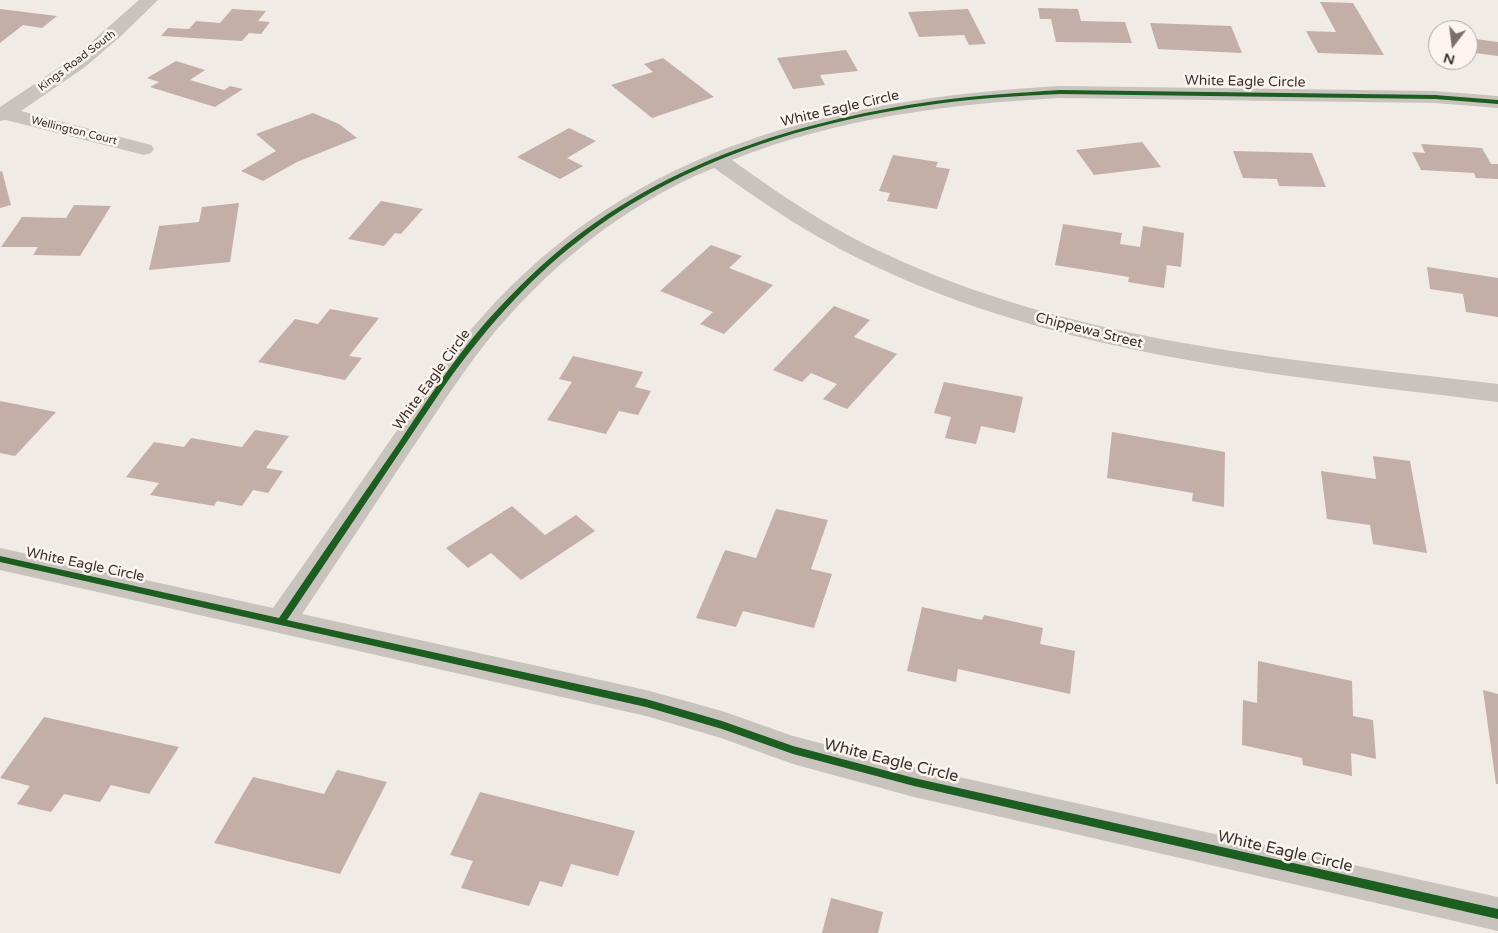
<!DOCTYPE html>
<style>
body{margin:0}
#map{position:relative;width:1498px;height:933px;overflow:hidden;background:#f0ebe5;font-family:"Varela Round",sans-serif}
canvas{display:block}
.north{position:absolute;left:1428px;top:20px;width:50px;height:50px;box-sizing:border-box;background:#fbf5ee;border:1px solid #aea6a0;border-radius:50%;rotate:195deg;font-size:14px;font-weight:700;line-height:20px;text-align:center;color:#3b302b}
.north::after{content:'';display:block;margin:auto;width:18px;height:22px;background:#7a716c;clip-path:polygon(50% 0,100% 100%,50% 72%,0 100%)}
</style>
<div id="map">
<canvas width="1498" height="933"></canvas>
<div class="north">N</div>
</div>
<script>
const ctx = document.querySelector('canvas').getContext('2d');
ctx.lineJoin = 'round';
function paint(path, color) { ctx.fillStyle = color; ctx.fill(path, 'evenodd'); }
function write(font, color, halo, rows, align = 'center') {
  ctx.font = font + ' "Varela Round",sans-serif'; ctx.lineWidth = 5; ctx.setLineDash([]); ctx.textBaseline = 'middle'; ctx.strokeStyle = halo; ctx.fillStyle = color; for (const [text, x, y, turn = 0] of rows) {
    ctx.save(); ctx.translate(x, y); ctx.rotate((+turn || 0) * Math.PI / 180); ctx.textAlign = isNaN(turn) ? turn : align; if (halo) ctx.strokeText(text, 0, 0); ctx.fillText(text, 0, 0); ctx.restore();
  }
}
paint(new Path2D(`
 M1320,2L1353,3L1384,55L1318,53L1306,31L1336,32Z
 M1038,8L1078,9L1081,21L1125,22L1132,43L1056,42L1051,19H1040Z
 M0,9L57,16L42,28L23,25L0,43Z
 M232,9L266,11L258,21L270,22L261,34L249,33L242,41L161,36L168,28L189,29L196,21L220,23Z
 M968,9L986,44L969,45L964,35L919,37L908,12Z
 M1150,23L1231,26L1242,53L1158,49Z
 M1468,38L1498,42V56L1468,52Z
 M846,50L858,71L820,75L825,85L793,89L777,58Z
 M663,58L714,97L652,118L611,85L653,72L644,64Z
 M176,61L205,70L190,80L224,90L230,86L243,89L215,107L150,87L159,82L147,78Z
 M313,113L339,124L357,138L297,162L263,181L241,171L276,151L256,134Z
 M569,128L596,141L567,158L583,166L560,179L517,157Z
 M1142,142L1161,167L1094,175L1076,150Z
 M1421,144L1482,148L1491,164H1498V179L1476,178L1474,173L1421,170L1412,152L1425,153Z
 M1233,151L1312,153L1326,187L1279,186L1277,179L1243,178Z
 M893,155L938,162L936,167L950,169L937,209L887,201L890,193L879,191Z
 M2,171L11,205L0,208V172Z
 M381,201L423,209L401,234L395,233L384,246L348,239Z
 M239,203L230,262L149,270L159,226L199,222L202,207Z
 M74,205L111,206L80,256L33,255L38,247H1L22,217L66,218Z
 M1063,224L1122,233L1120,244L1140,247L1143,226L1184,233L1181,267L1167,265L1164,288L1128,282L1129,277L1055,265Z
 M711,245L742,256L729,268L773,285L724,334L700,324L713,312L660,291Z
 M1427,267L1498,278V317L1466,312L1463,294L1430,289Z
 M834,306L870,320L854,337L897,354L847,409L823,399L837,384L811,373L802,382L773,370Z
 M330,309L379,318L349,356L362,358L345,380L258,362L295,319L318,324Z
 M573,356L643,372L635,387L651,391L638,415L619,411L606,434L547,420L572,382L559,379Z
 M944,382L1023,397L1015,433L981,426L976,444L945,438L951,417L934,413Z
 M0,401L56,412L15,456L0,453Z
 M255,430L289,436L266,468L283,471L268,493L253,490L242,506L217,501L214,506L150,495L159,483L126,477L154,442L184,447L191,438L242,447Z
 M1112,432L1225,452L1224,507L1192,501L1193,493L1107,478Z
 M1373,456L1410,461L1427,553L1373,544L1370,525L1327,519L1321,471L1376,479Z
 M512,506L545,535L576,515L595,531L521,580L491,553L468,568L446,548Z
 M776,509L828,520L811,569L832,574L814,628L743,611L736,627L696,618L725,550L756,558Z
 M922,607L982,620L984,615L1043,628L1040,644L1075,651L1070,694L958,669L956,682L907,671Z
 M1258,661L1352,681L1353,716L1373,720L1376,759L1351,753L1352,776L1303,765L1302,758L1242,745L1243,700L1257,703Z
 M1483,690L1498,694V784H1496Z
 M44,717L179,747L149,794L111,785L100,802L64,794L51,812L17,804L30,786L0,778Z
 M337,770L387,782L340,874L214,843L253,777L324,794Z
 M480,792L635,831L618,876L571,864L562,887L540,881L529,906L461,888L473,861L450,855Z
 M831,898L883,912L878,933H822Z`), '#c3afa7');
paint(new Path2D(`
 M139,0H158L121,36L85,67L21,111L151,145L154,149L151,153L144,155L6,120L0,121V107L72,59Z
 M1060,86L1435,91L1498,96V108L1435,103L1060,98C948,104 837,118 732,160C772,189 812,216 855,239C1055,342 1279,358 1498,384V402C1274,374 1044,356 840,249C796,226 755,197 714,168C624,204 545,269 485,344C457,380 433,418 407,456C372,509 337,562 302,614L646,690L722,711L793,736L914,767L1498,897V931L914,797L793,764L721,738L646,716L0,570V548L273,608C313,552 352,495 391,439C420,398 447,355 481,318C635,144 837,99 1060,86Z`), '#c9c3be');
paint(new Path2D(`
 M1060,90L1435,95L1498,100V104L1435,99L1060,94C1019,96 977,98 936,104C810,121 683,160 581,239C526,281 480,335 441,391L287,620L646,699L722,721L793,746L914,778L1498,909V919L914,786L793,754L722,729L646,707L0,562V556L279,618C318,560 358,502 398,444C426,402 453,360 486,322C514,291 544,261 577,236C681,157 808,119 935,101C976,95 1018,93 1060,90Z`), '#1b5e20');
write('11px', '#3b302b', '#fbf5ee', [
 ["Kings Road South",77,61,-37],
 ["Wellington Court",74,131,14]
]);
write('14px', '#3b302b', '#fbf5ee', [
 ["White Eagle Circle",1245,82,1],
 ["White Eagle Circle",840,109,-13],
 ["Chippewa Street",1089,331,14],
 ["White Eagle Circle",432,380,-54],
 ["White Eagle Circle",85,565,12]
]);
write('16px', '#3b302b', '#fbf5ee', [
 ["White Eagle Circle",891,761,14],
 ["White Eagle Circle",1285,852,13]
]);
</script>
